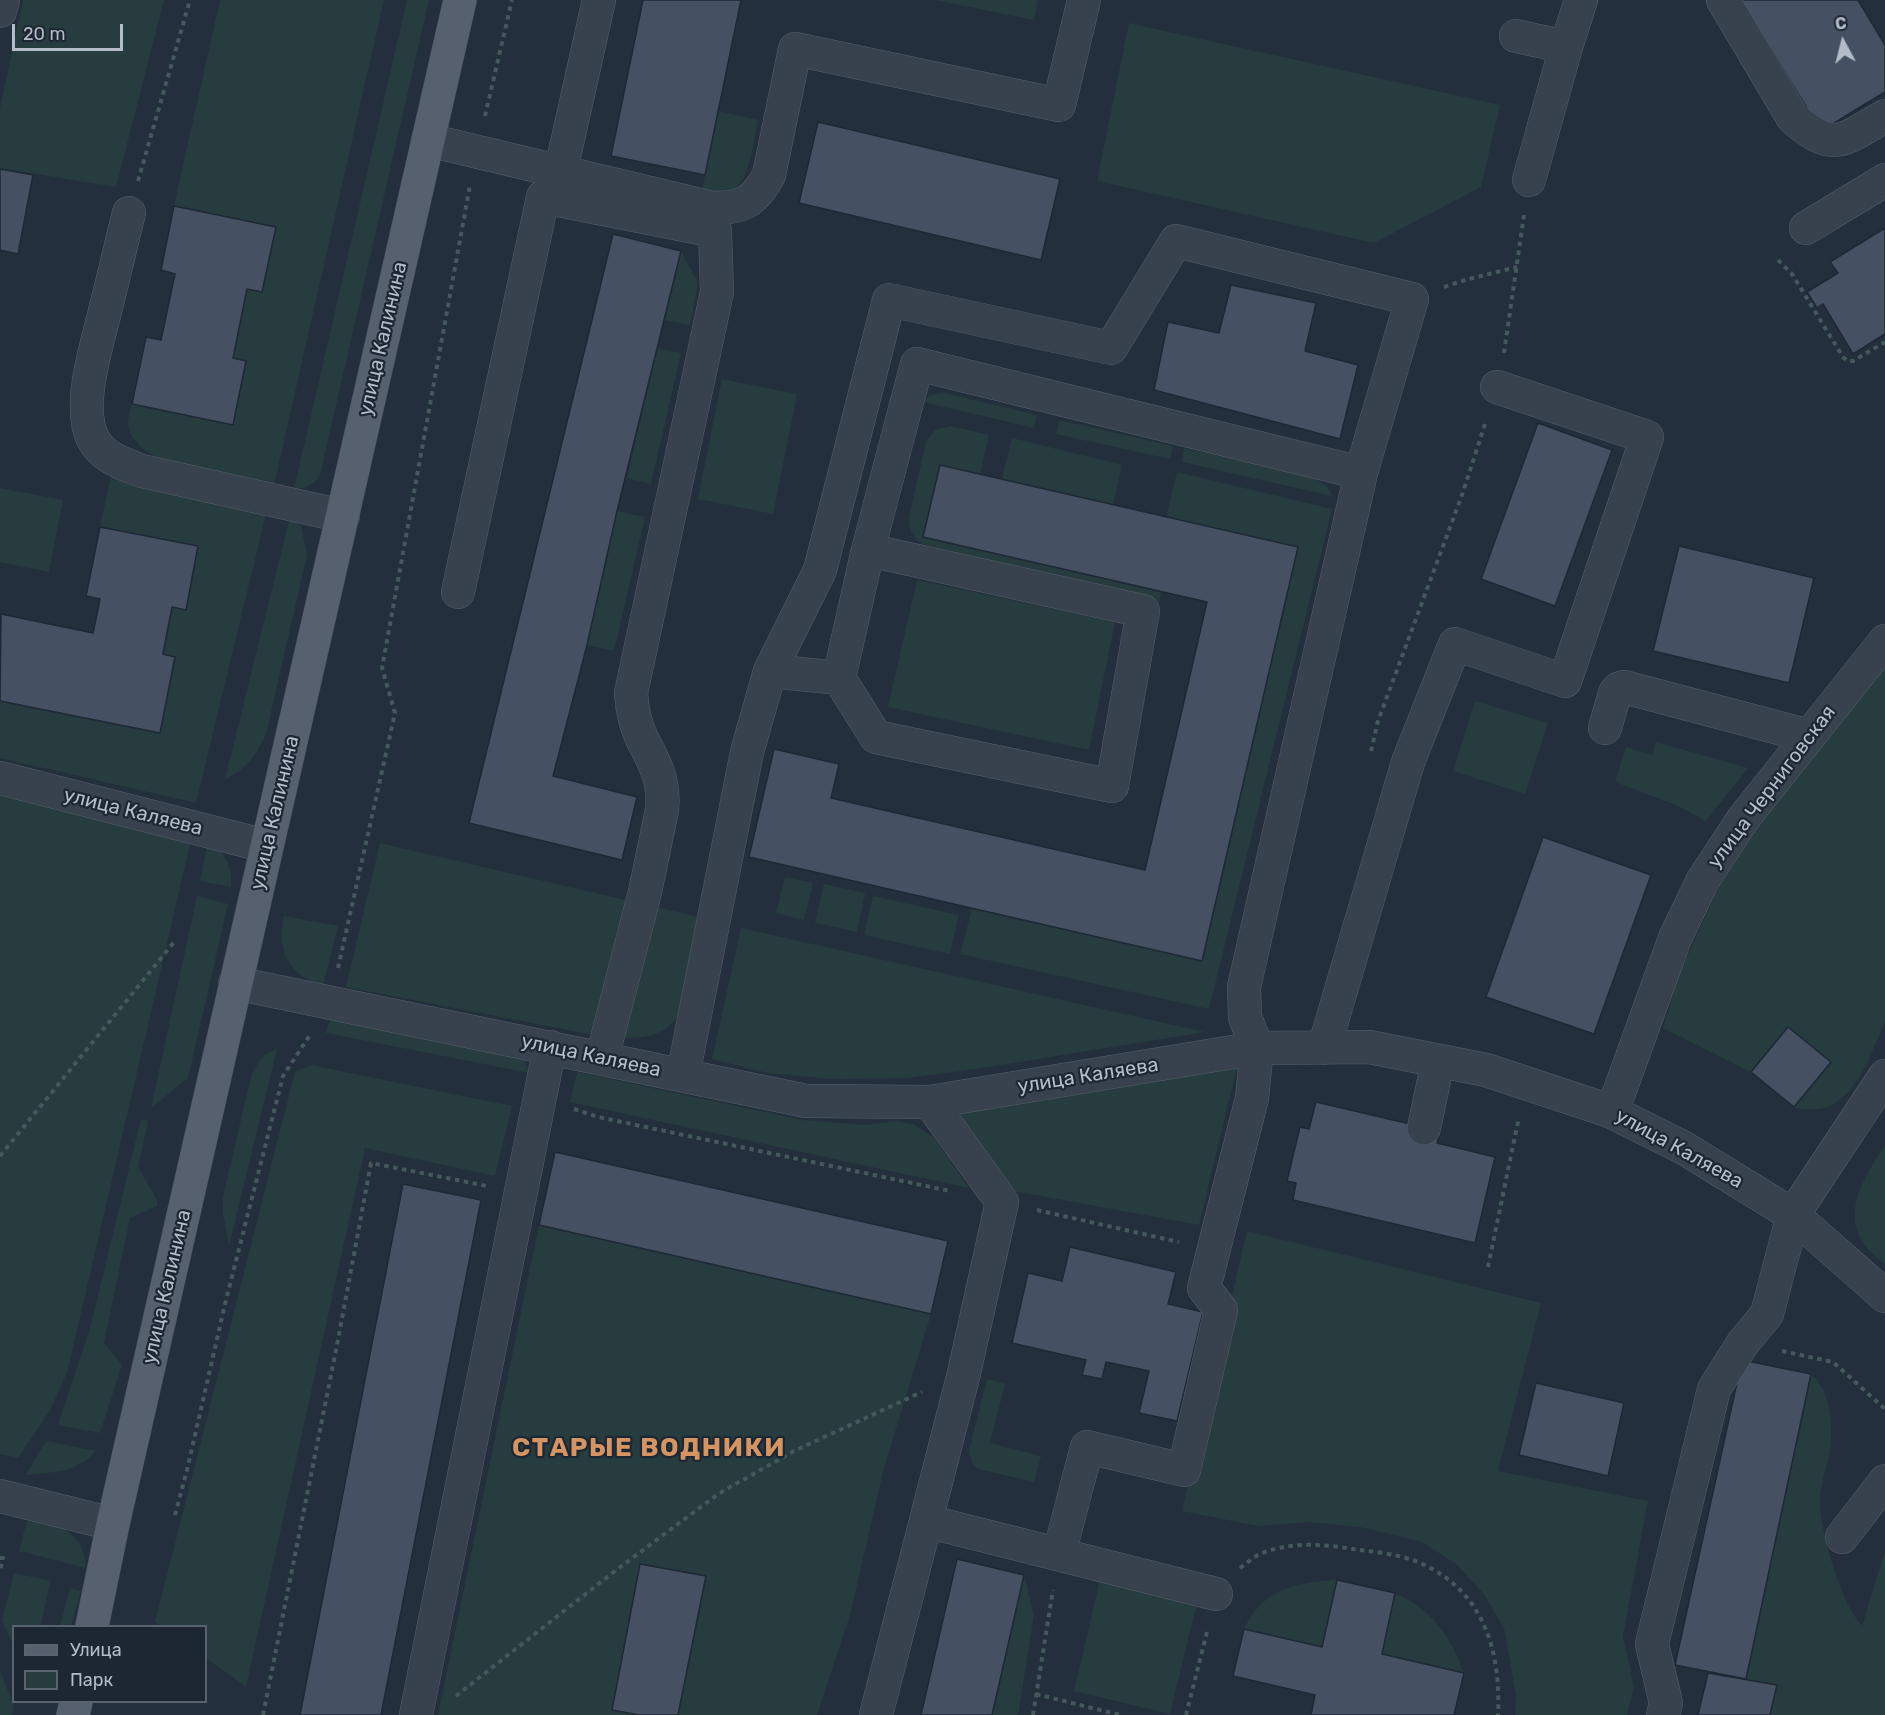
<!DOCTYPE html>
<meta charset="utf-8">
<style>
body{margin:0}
#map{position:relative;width:1885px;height:1715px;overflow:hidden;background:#242f3e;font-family:Rubik,sans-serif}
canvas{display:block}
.legend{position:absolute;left:12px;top:1625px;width:195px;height:78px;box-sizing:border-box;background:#1d2633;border:2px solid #59626f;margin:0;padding:8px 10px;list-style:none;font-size:18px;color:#b4bcc9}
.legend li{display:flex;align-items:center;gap:12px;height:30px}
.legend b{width:30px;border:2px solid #59626f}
.north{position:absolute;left:1813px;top:12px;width:60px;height:60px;-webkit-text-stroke:4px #1d2633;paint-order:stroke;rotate:353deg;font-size:16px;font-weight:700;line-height:24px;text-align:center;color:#b4bcc9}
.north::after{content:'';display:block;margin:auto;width:21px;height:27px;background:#b4bcc9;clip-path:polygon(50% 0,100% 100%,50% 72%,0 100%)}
.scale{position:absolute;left:12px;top:24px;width:111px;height:27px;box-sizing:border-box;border:3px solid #b4bcc9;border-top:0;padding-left:8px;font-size:18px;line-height:21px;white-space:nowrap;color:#b4bcc9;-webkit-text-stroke:4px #1d2633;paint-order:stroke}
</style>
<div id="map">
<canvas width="1885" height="1715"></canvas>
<ul class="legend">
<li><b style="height:8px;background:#56606e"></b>Улица</li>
<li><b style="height:16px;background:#263c3f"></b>Парк</li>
</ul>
<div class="north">С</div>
<div class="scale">20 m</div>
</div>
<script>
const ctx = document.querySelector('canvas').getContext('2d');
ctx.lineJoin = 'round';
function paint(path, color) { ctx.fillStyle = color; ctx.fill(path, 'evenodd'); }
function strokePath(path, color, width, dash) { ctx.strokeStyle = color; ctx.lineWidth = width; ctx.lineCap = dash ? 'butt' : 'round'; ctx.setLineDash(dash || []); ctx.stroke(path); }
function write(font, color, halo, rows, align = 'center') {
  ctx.font = font + ' Rubik,sans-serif'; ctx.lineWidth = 4.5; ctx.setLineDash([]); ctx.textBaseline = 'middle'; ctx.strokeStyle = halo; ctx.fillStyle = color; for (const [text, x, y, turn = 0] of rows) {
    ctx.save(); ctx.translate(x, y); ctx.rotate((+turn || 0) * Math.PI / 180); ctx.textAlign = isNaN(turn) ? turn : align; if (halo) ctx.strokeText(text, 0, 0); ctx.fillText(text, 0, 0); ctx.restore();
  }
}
paint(new Path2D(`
 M23,0H164L116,187L0,168V108Z
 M220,0H384L274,485L162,460C147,453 129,441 128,423C128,417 131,410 132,404L233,425L246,361L233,358L247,289L262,292L276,227L174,206Z
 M407,0H429L320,475C314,485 306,488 294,489Z
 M935,0H1038L1034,20Z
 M1129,23L1500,105L1481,187L1374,243L1097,181Z
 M718,111L758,120C754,139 750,183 731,191C722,195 711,191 702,190Z
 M681,251L698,283L690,325L664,320Z
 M657,348L681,353L651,484L627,478Z
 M722,379L797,394L773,514L698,499Z
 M944,393L1037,415L1034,428L923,402L930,395Z
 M1059,420L1173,446L1170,459L1056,434Z
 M951,426L989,435L980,475L939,466L923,537L1161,592L1159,603L923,544C912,537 909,529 909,517L926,442L935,430Z
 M1012,438L1122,465L1113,505L1002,479Z
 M1184,448L1311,477L1327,486L1332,496L1182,462Z
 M1177,472L1332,509L1209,1009L960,954L972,909L1202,961L1297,548L1166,517Z
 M111,476L267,510L196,803L0,758V701L160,732L175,658L163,654L172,607L186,609L198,547L100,527Z
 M0,488L63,500L49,572L0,562Z
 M617,511L645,517L614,651L587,645Z
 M290,517L301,526L307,555L266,734C254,758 249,767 225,779Z
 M917,580L1115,622L1089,750L888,707Z
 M1885,661V1021C1868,1061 1850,1123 1794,1107L1831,1062L1788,1027L1751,1072L1663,1028L1679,974L1719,887L1761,822Z
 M1475,701L1548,723L1525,794L1453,771Z
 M1656,742L1748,768L1706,821L1676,805L1615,782L1626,747L1652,755Z
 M0,790L192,836L67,1373L50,1410L18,1458L0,1454Z
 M208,841C225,852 233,867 231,887L200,881Z
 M380,843L630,901L594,1035L346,987Z
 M785,877L813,883L804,920L776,913Z
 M824,884L865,893L857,932L815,923Z
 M197,896L228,904L188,1078L151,1108Z
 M873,896L959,915L950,954L864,935Z
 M652,906L699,917L679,1016C663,1036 646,1038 621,1038Z
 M284,916L338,926L323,986C288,974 276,951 284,916Z
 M741,928L1205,1032L976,1069L906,1078L832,1079L768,1073L712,1059Z
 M331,1016L524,1060L530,1073L326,1033Z
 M277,1049L229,1246L223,1213V1197L252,1072L264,1055Z
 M1239,1060L1199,1225L1003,1189L959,1115L962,1110Z
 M311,1065L512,1106L495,1176L365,1148L246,1687L206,1658V1626H162L155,1622L295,1072Z
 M577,1072L802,1120L864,1125L896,1121L915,1125L934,1138L969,1188L570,1102Z
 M141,1119L148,1121L138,1167L157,1200V1206L130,1218L104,1343L122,1365L100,1433L58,1425L90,1328Z
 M1885,1146V1264C1834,1228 1857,1186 1885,1146Z
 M539,1225L931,1314L884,1468L850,1615L817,1715H438Z
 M1247,1231L1541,1303L1498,1471L1648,1501L1623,1636L1634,1687L1627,1715H1515L1516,1695L1504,1628L1483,1593L1456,1564L1422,1542L1360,1527L1308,1522L1258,1526L1182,1511Z
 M1811,1374C1832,1391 1834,1431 1829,1456C1825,1473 1819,1488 1820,1506C1822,1537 1841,1602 1862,1626L1885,1551V1715H1770L1777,1685L1746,1679Z
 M987,1379L1005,1384L990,1443L1041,1456L1034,1482L978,1469L972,1463L969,1451Z
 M46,1441L96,1451C76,1473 54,1472 26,1475Z
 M28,1516C58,1526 84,1530 86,1568L19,1551Z
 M14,1573L51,1581L40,1626H14L13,1645L2,1620Z
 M1024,1575L1034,1615L1018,1715H992Z
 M1100,1580L1197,1603L1170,1714L1074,1691Z
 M1337,1580L1322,1647L1244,1629C1263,1589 1296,1582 1337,1580Z
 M70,1588L81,1591L71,1626H60Z
 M1395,1593C1431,1609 1451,1636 1464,1673L1382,1654Z
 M0,1670L14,1707L12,1715H0Z`), '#263c3f');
const building = new Path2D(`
 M643,0H741L705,175L611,156Z
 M1741,0H1858L1885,45V92L1821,131Z
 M818,122L1060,179L1041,260L799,203Z
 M0,169L33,175L18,254L0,250Z
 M174,206L276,227L262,292L247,289L233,358L246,361L233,425L132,404L146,337L161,340L175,274L161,270Z
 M1885,228V334L1853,354L1823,304L1817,308L1807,292L1838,273L1830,262Z
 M613,234L681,251L617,511L587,645L553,776L637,797L622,860L469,823Z
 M1231,285L1316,303L1305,351L1358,365L1340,439L1154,390L1168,322L1219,333Z
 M1538,423L1612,450L1555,606L1481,579Z
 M940,465L1298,547L1202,961L749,857L774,749L839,764L831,798L1145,870L1207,602L923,537Z
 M100,527L198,546L186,610L172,607L163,654L175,657L160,733L0,701L1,614L93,633L100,599L86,596Z
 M1679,546L1814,578L1789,683L1653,651Z
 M1543,837L1651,875L1594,1034L1486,997Z
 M1788,1027L1831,1062L1794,1107L1751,1072Z
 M1316,1102L1440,1131L1437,1143L1495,1157L1475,1243L1293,1200L1296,1183L1287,1181L1300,1127L1309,1129Z
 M555,1152L948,1241L931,1314L539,1225Z
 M403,1184L481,1200L381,1715H300Z
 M1070,1247L1176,1272L1168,1304L1203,1312L1177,1421L1139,1413L1149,1371L1106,1362L1102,1379L1082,1375L1086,1360L1012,1343L1028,1273L1062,1281Z
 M1742,1360L1811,1374L1746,1679L1675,1665Z
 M1536,1383L1624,1403L1608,1476L1519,1455Z
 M957,1559L1024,1575L992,1715H921Z
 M640,1564L706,1576L678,1715H639L612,1710Z
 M1337,1580L1395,1593L1382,1654L1464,1673L1454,1715H1311L1315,1695L1233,1676L1244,1629L1322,1647Z
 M1708,1673L1777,1685L1770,1715H1698Z`);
paint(building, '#455162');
strokePath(building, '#1f2835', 1.5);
const minor = new Path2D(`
 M1723,0L1793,118C1834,154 1843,140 1885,116
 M0,11L3,0
 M1516,36L1566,47L1581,0
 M428,140L713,208C743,208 754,202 769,175L795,49L1059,105L1084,0
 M561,170L599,0
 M1529,180L1566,47
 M129,213C121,244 114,276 106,307C98,343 76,404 93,439C103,458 124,464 142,471L343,516
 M1806,228L1885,180
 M458,592L543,197L715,231L717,292L631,693C632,709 635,724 642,739C655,763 665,781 662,810L645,892L602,1058
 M770,671L820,570L889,300L1111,348L1176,241L1412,299L1361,473
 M839,678L876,737L1112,786L1143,611L868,550
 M1605,728L1615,693L1618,689L1624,687L1809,736
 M0,778L266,846
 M235,983L806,1101L930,1102L1257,1048L1369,1047L1486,1070L1610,1111L1684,1148L1793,1215L1885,1296
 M1324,1048L1408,762L1455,644L1565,681L1647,437L1497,387
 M683,1075L747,752L770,671L839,678L868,550L917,364L1361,473L1244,987L1245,1017L1257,1048L1252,1098L1204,1288L1221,1310L1184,1470L1087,1447L1059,1554
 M1610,1111L1619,1093L1675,938L1703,880L1743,819L1885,641
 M1424,1128L1438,1061
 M0,1496L113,1524
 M926,1521L1216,1594
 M1842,1537L1885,1481
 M416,1715L550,1047
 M876,1715L964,1373L1002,1202L930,1102
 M1663,1715L1666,1703L1652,1644L1714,1389L1743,1343L1767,1314L1793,1215L1885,1076`);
const major = new Path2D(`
 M92,1626L113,1524C227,1016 345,508 460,0
 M73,1715L76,1702`);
strokePath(minor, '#565f6c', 34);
strokePath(major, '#414a57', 34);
strokePath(new Path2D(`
 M485,116L512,0
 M138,181L190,0
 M1778,260L1792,274L1843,357L1847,361H1853L1885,342
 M1444,287L1465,280L1517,267
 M1504,353L1524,215
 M1371,751L1378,721L1462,495L1486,421
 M338,968L395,713L382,668L470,185
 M574,1109L598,1117L950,1191
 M0,1156L175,941
 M1037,1210L1179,1242
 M1488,1267L1519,1117
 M1782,1351L1833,1362L1885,1409
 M175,1515L187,1470L225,1304L283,1076L310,1035
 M0,1558H3L0,1571
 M1240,1568C1246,1564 1252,1558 1258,1555C1288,1541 1322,1544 1353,1549C1375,1552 1400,1554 1420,1563C1484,1591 1501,1651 1498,1715
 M1036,1694L1120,1715
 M456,1696L611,1574L718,1494L794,1451L922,1392
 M263,1715L338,1340L371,1163L487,1186
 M1033,1715L1053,1590
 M1186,1715L1208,1628`), '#44595c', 4, [4.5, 4.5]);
strokePath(minor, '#38414e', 33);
strokePath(major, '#56606e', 33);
write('20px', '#b4bcc9', '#1d2633', [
 ["улица Калинина",383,339,-77],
 ["улица Черниговская",1772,787,-53],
 ["улица Каляева",133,812,14],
 ["улица Калинина",275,813,-77],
 ["улица Каляева",591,1056,12],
 ["улица Каляева",1088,1076,-9],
 ["улица Каляева",1679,1149,29],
 ["улица Калинина",167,1287,-77]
]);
ctx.letterSpacing = '1.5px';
write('bold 26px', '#d59563', '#1d2633', [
 ["СТАРЫЕ ВОДНИКИ",649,1448]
]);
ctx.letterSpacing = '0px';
</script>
